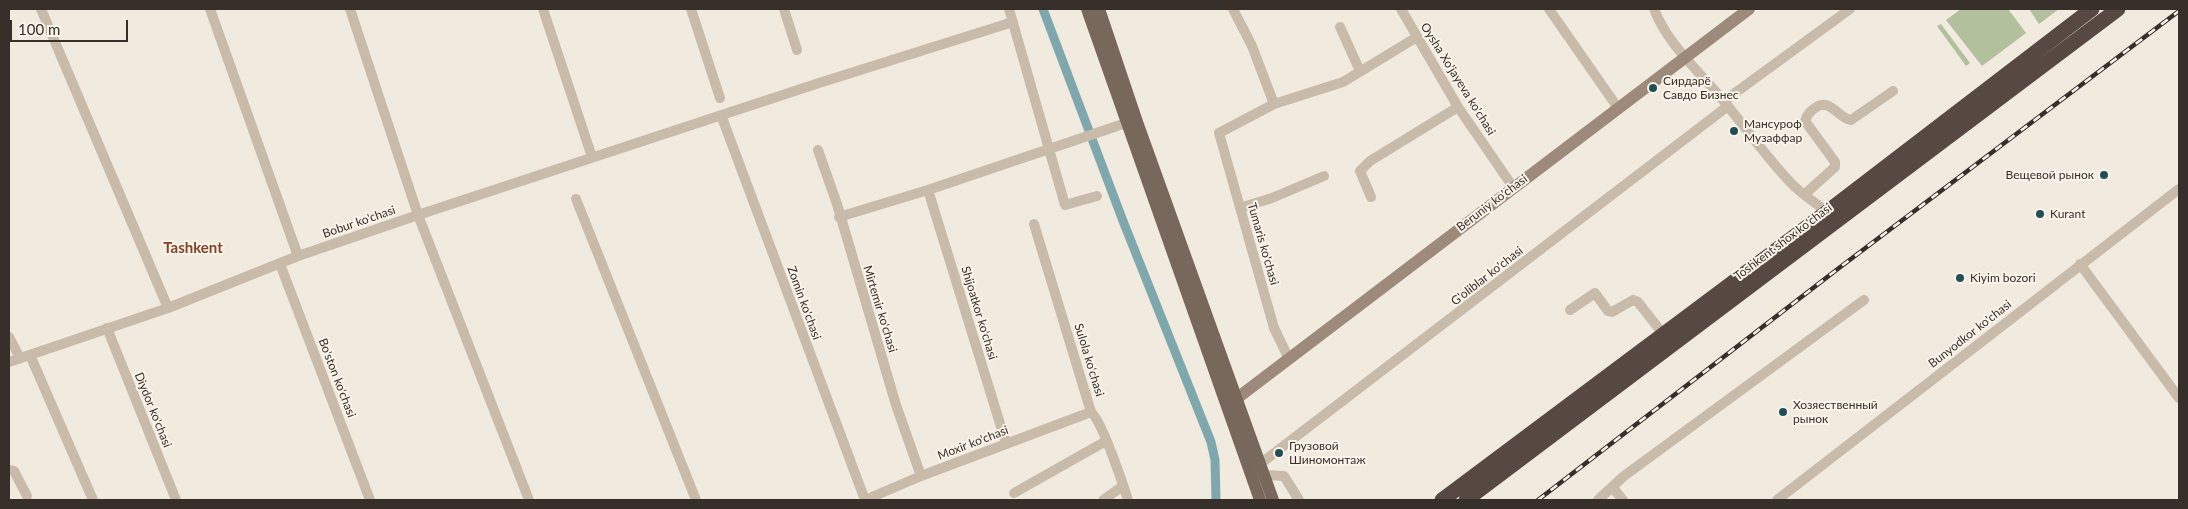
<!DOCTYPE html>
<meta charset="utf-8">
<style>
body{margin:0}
#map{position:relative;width:2188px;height:509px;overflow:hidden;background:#f1eade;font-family:Lato,sans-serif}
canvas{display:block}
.frame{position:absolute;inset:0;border:10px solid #372f29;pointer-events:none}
.scale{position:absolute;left:10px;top:20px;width:118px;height:22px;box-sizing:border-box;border:2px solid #372f29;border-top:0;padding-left:6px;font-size:15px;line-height:18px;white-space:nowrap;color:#372f29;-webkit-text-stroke:4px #f9f3ea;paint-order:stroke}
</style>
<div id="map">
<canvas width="2188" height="509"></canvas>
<div class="frame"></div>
<div class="scale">100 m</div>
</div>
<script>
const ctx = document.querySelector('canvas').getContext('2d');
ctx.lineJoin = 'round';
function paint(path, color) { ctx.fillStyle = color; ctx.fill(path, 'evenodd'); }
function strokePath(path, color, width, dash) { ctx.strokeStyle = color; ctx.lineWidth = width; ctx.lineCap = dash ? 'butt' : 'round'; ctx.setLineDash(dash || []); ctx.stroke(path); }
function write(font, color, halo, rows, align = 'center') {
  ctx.font = font + ' Lato,sans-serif'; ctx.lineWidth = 4; ctx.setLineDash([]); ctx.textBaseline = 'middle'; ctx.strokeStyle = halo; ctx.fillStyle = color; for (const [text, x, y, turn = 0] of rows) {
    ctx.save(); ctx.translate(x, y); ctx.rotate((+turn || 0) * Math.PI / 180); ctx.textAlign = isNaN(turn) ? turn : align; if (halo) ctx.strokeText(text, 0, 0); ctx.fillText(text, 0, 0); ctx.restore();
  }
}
paint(new Path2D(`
 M1961,9H2008L2026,33L1982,66L1946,20Z
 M2029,9H2059L2039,24Z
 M1941,24L1970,63L1966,66L1937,26Z`), '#b2c09e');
strokePath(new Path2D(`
 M1043,9L1123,221L1211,442L1215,460L1216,500`), '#7ea8ad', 9);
strokePath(new Path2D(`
 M41,9L168,308
 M210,9L298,256
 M350,9L418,215L529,500
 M543,9L592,157
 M691,9L720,98
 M784,9L797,50
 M1009,9L1065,205L1097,196
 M1233,9L1252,46L1274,104
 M1401,9L1458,107L1513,187
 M1549,9L1618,108
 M1654,9C1668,45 1699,71 1723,100C1746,128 1766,157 1791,183C1801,194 1815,202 1827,212
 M1340,27L1360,71
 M1724,101L1850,9
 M721,115L865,500
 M818,150L837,204L896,405L921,476
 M928,190L1006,443
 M1805,194L1835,167V162L1805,121C1807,115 1810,111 1815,108C1831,97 1837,118 1851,120L1893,91
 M1371,197L1360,171L1370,161L1458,107
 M576,199L696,500
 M1240,208L1272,198L1324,176
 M839,217L928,190L1126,123
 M1034,224L1091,412C1102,421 1123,484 1128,500
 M280,264L370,500
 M2080,264L2179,398
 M1570,310L1595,293L1608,311L1612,312L1633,300L1638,302L1663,334
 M107,328L176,500
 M9,337L20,358
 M30,355L93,500
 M1289,359L1274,328L1219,133L1274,104L1343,82L1417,37
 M9,362L168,308L298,256L418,215L819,83L1013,22
 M1260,464L1728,106
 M9,470L14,471L27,496
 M1264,475L1284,476L1299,500
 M1613,488L1623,500
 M1014,493L1106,441
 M865,500L921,476L1091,412
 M1103,500L1123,486
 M1598,500L1624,476L1864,300
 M1777,500L2179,189`), '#c9bbaa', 10);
strokePath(new Path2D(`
 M1236,399L1749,9`), '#9d8a7b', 12);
strokePath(new Path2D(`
 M1087,9L1260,500
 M1099,9L1137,122L1273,500`), '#78675b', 12);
strokePath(new Path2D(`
 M1442,500L1827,212L2092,9
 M1466,500L2118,9`), '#574941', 15);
const rail = new Path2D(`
 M1538,500L1839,268L2179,11`);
strokePath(rail, '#372f29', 4.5);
strokePath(rail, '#f9f3ea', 2.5, [8]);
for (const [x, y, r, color] of [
 [1653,88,5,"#204f57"],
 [1734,131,5,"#204f57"],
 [2104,175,5,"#204f57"],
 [2040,214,5,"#204f57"],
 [1960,278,5,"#204f57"],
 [1783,412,5,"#204f57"],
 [1279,453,5,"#204f57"]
]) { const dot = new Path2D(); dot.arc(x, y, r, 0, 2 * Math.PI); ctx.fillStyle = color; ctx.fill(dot); strokePath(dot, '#f9f3ea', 2); }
write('12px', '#372f29', '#f9f3ea', [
 ["Oysha Xo'jayeva ko'chasi",1458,79,58],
 ["Beruniy ko'chasi",1492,203,-37],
 ["Bobur ko'chasi",359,222,-19],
 ["Toshkent shox ko'chasi",1783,242,-37],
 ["Tumaris ko'chasi",1263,244,74],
 ["G'oliblar ko'chasi",1487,276,-38],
 ["Zomin ko'chasi",804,303,70],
 ["Mirtemir ko'chasi",880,309,73],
 ["Shijoatkor ko'chasi",979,313,73],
 ["Bunyodkor ko'chasi",1970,334,-38],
 ["Sulola ko'chasi",1089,360,73],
 ["Bo'ston ko'chasi",337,378,69],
 ["Diydor ko'chasi",153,410,68],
 ["Moxir ko'chasi",973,443,-21]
]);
write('12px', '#372f29', '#f9f3ea', [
 ["Сирдарё",1663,81],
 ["Савдо Бизнес",1663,95],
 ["Мансуроф",1744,124],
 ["Музаффар",1744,138],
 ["Вещевой рынок",2094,175,"right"],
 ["Kurant",2050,214],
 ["Kiyim bozori",1970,278],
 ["Хозяественный",1793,405],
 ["рынок",1793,419],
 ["Грузовой",1289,446],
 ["Шиномонтаж",1289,460]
], 'left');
write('bold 15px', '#824326', '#f9f3ea', [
 ["Tashkent",193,248]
]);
</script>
